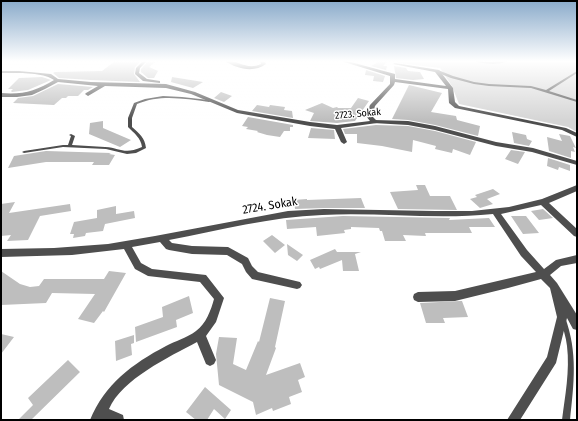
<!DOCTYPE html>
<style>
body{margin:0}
#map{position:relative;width:578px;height:421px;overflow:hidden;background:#fff;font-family:"Fira Sans Condensed",sans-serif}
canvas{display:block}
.frame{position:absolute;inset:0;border:2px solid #000;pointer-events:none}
</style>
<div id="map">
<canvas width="578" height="421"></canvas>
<div class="frame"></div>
</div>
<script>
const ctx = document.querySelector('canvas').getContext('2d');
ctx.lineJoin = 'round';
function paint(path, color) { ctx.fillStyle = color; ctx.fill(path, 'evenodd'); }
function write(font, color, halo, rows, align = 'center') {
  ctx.font = font + ' "Fira Sans Condensed",sans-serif'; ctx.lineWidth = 3; ctx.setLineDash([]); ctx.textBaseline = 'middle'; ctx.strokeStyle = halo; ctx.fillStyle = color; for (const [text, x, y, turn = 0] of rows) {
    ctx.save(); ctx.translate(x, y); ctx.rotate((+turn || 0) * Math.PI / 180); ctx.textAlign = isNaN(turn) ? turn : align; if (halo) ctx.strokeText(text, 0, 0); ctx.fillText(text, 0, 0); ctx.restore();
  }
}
paint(new Path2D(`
 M398,61H577V132L568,127L459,104L452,86L440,68L399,63Z`), '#d5d5d5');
paint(new Path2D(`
 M115,61H141L135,67L134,74L140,82L91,80L59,78L53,73L55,72L102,71Z
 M148,61H157L149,67L158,71L154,78H148L141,72V69Z
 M380,61H388L383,66H387L386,70L371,66Z
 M394,66L406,68L408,71L420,72L424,79L413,80L396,78Z
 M366,70L385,76L383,82L373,81L374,76L365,75Z
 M42,77L51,80L28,90L12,92L11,91L13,89H8L19,78Z
 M172,77L203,82L193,88L171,82Z
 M58,84L93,87L88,90H84L78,96H68L66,98H62L54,105L13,103L18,98L33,96Z
 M409,85L442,93L431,112L456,116L457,120L480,126L478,136L435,125L408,120L392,119Z
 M221,92L232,96L224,102L214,98Z
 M358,98L369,101L355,121L337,123L310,121L314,113L305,110L322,103L333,108L337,107L338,108H351Z
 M257,105L269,107L270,105L285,107L284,110L292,111L293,118L252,111Z
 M248,117L293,125V127H290V131H284L280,137L267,135L257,132L258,131L246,129L248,127L242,126Z
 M103,121V128L131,140L120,147L89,134L90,123Z
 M376,125L408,126L435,131L476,142L470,155L453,149L452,153L435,149L436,146L413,140L412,152L382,146L357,143V134H345L343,129Z
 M311,128L334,130L335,139L308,138Z
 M512,132L526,135L527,139L532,141L529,146L514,143Z
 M559,134L570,136L576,148L573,147L575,152L571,151V158L549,151L547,137L562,141Z
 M511,150L525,152L518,164L505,159Z
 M46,151L111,153L109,154L115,155L109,165H92L94,162H46L8,168L14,156Z
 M548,158L570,165V171L559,167L558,170L547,166Z
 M416,185H425L430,196H450L457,210L398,209L390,192L418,190Z
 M493,189L500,194L487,199L493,204L480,208L470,199L477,197L475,195Z
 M361,198L365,208H324L295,209L294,200L307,199V200Z
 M15,202L9,213L70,204L71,211L40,216L28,240L7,241L11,235L1,236V204Z
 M116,206V214L134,211L135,218L105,224L103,231L86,233L85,236L73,238L74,234H70L74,222L97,218V210Z
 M543,209L553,218L539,220L531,211Z
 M343,216L450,218L449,220L489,218L495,227H469L472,233H425L426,236L403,235L406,241H385L382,231H380L379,228L351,227V229L344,230L345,233L317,236L316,227L287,229L286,220Z
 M511,216H526L539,233L523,234Z
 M272,235L285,245L275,253L263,241Z
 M287,244L303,255L297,261L288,255Z
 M335,249L337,252H361L355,254L359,271H343L342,260L320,269L319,267L315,269L310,260Z
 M1,271L20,284L30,287L39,286L44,279H104L109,271L126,273L104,312L103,311L94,323L78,319L95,294L52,293L46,303L1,305Z
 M189,296L193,313L176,320L177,327L136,342L135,327L163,317L162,307Z
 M270,298L285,301L275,347L276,348L266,375L300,363L305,377L298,380L302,392L289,397L291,404L273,411L272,408L256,415L253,402L219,385L216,354L219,337L237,338L233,364L246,370L258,341L259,342Z
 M460,301H462L468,317L443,318L445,323H426L420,303Z
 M1,334L14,337L1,354Z
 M134,335V343L131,344L132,355L116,361L115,341Z
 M68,360L80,372L31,420H18L33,405L28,398Z
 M205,387L231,410L225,419L214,409L207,420H196L186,412Z`), '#bebebe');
paint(new Path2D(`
 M476,61L488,62L508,61C499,65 487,64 477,62Z
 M436,70H438L453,76L474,82L489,84L531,86L546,90L577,71V73L549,91L577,100V102L531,88L489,86L474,84L451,78L436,72Z
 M163,96L182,97L209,100L211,101L209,102C185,99 161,94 137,104L132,118V127C139,133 145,138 146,148L136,153L127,154L106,149L63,147L24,153L22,152L24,151L63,145H68L71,136L69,135L71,134L75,136L72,145C83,146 94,146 105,147C121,148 124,155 142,147C141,138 134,133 128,127V118L134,103L145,99Z
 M563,316L565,317C578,353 574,383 570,420H562C565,396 570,371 567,346C566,337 563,328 560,319L561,317Z`), '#4e4e4e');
paint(new Path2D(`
 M143,61H147L140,68L139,73L147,79L160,81V83L143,81L135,74L136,68Z
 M225,61C238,59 246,71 261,64L260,61H264L266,64C254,73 237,69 225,61Z
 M341,61H347L395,74V79L446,86L435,72L393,64L395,63L439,70L453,88L455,102L459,106L566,128L577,133V137L562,130L455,108L449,103L448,89L395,82L394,85L375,106L372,116L378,122L377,123L341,128L347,142L344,144L341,142L335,129L310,126L237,113L191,94L166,88L105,86L88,96L85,94L86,93L98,86L58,82L45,89L32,95L17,97H1V93C22,95 36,91 54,80C44,72 14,73 1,73V71H19L51,74L58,79L91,82L166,84L195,92L238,110L310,122L337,125L370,121L366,116L370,105L390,84V76Z
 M577,185V191L549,203L577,229V237L574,236L541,205L501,214L527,250L544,269L556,260L577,255V263L561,266L550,275L557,283L577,315V330L573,329L567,318L556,363L520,420H507L547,357L557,317L550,288L541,279L508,288L455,301L418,302L414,300L413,297L414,294L418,292L455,291L536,272L521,256L493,214C436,220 379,212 322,215C271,217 220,230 169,240L172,243L192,246L228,247L248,258L252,266L258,272L300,282L302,285L300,288L297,289L252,279L246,272L242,264L227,255L192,254L169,250L166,249L160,242L132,247L141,263L152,269L206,275L224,298L216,322L206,336L216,360L214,364L210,366L206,364L197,342C169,357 122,379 109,409L123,415L124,420H90C105,384 132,364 166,346C175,341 187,338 196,331C206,324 211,310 214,299L200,282L148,276L135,269L124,249L72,255L1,257V249L54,248L108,244L155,236L288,211L324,209L435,211H472L509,207L542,199Z`), '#4e4e4e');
paint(new Path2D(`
 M375,120L408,121L435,126L496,142L533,148L577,161V165L532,152L496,146L435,130L408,125L373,123L372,122Z`), '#4e4e4e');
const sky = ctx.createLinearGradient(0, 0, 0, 120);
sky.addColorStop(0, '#89aaca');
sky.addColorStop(0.51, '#fff');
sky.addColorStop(1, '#ffffff00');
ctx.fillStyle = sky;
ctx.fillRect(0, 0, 578, 120);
write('10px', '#000', '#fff', [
 ["2723. Sokak",358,114,-5]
]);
write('12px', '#000', '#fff', [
 ["2724. Sokak",270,206,-9]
]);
</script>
